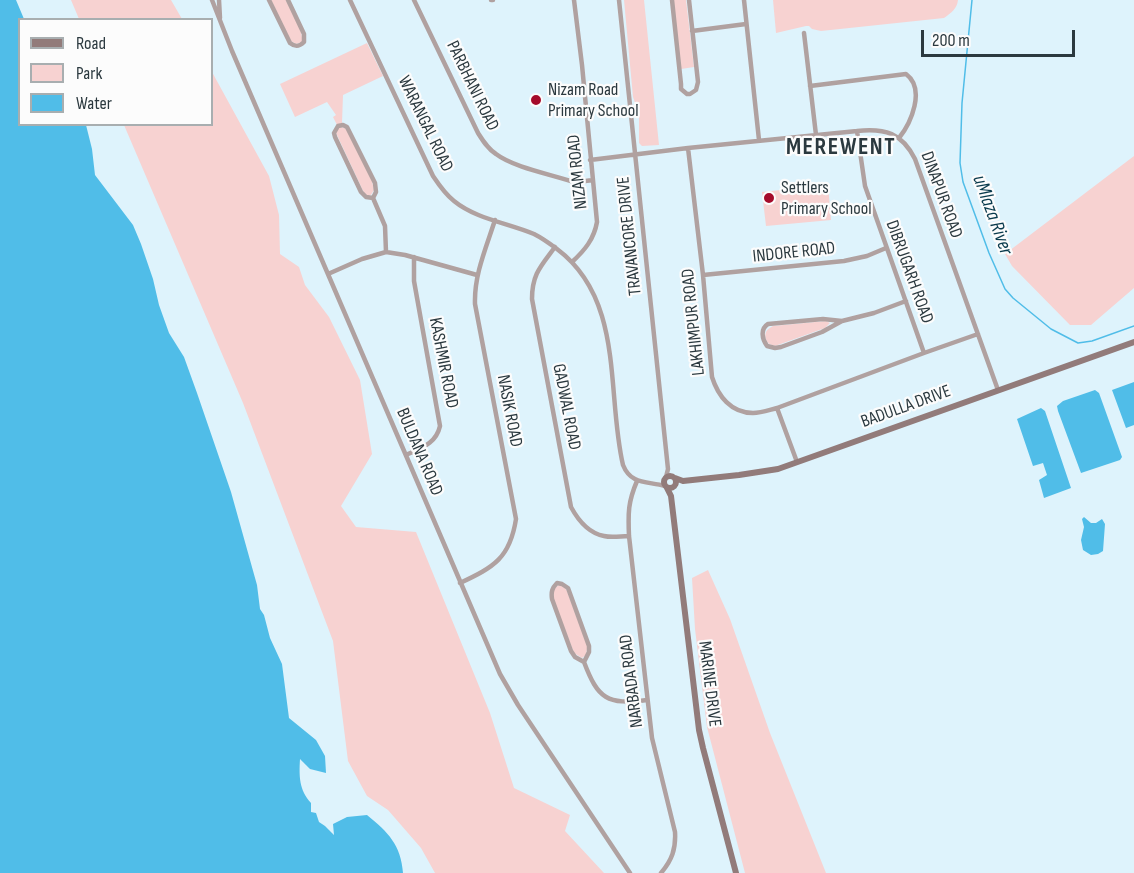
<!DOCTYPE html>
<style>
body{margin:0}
#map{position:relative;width:1134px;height:873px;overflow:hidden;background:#def3fc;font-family:"Sofia Sans Condensed",sans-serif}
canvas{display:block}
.legend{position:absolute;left:18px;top:18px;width:195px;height:108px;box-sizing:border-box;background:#fcfcfc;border:2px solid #a8aeb0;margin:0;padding:8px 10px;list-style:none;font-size:18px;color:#2b393f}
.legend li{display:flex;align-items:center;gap:12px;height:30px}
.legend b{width:30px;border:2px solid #a8aeb0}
.scale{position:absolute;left:921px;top:30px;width:154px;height:27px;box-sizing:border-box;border:3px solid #2b393f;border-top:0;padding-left:8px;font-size:18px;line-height:21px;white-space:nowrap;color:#2b393f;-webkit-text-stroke:4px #fcfcfc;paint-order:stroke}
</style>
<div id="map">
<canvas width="1134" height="873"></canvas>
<ul class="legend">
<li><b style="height:8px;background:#927b7a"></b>Road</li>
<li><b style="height:16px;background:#f7d2d1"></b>Park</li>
<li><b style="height:16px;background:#50bde8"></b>Water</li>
</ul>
<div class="scale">200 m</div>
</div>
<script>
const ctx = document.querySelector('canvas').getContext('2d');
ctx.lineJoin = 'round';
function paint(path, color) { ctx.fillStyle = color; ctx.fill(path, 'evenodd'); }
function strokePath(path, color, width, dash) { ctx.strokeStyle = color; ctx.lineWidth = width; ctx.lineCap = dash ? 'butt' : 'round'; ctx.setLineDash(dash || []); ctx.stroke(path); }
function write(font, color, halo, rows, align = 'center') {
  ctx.font = font + ' "Sofia Sans Condensed",sans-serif'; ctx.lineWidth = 4.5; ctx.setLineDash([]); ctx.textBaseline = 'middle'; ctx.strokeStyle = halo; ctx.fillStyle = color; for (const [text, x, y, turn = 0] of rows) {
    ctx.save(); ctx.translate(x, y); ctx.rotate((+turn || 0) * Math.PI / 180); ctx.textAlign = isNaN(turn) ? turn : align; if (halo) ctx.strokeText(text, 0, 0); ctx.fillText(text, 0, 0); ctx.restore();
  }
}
paint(new Path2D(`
 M71,0H171L182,19H79Z
 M271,0H286C291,11 304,31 302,42L296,44L291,41Z
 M624,0H644L659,145L642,146L639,143V114L633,97Z
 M673,0H686L694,67L681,69Z
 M773,0H958C957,9 951,13 944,18L821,31L812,29L809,26H806L776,33Z
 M367,43L383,76L343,95L342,123L337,125L333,117L336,115L327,102L295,117L280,84Z
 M212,72L269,176L279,215L280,254L299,267L305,285L329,317L360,380L372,454L341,506L356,527L416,532L490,713L514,788L570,815L565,831L604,873H435L421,848L388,810L367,796L348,761L333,641L243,403L124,125L212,124Z
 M341,127L347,129L372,181L374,190L371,195L368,196L364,193L336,133L337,129Z
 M1134,156V288L1091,325H1070L1012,266L1005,254Z
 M828,185L831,220L766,226L762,192Z
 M826,321L830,323L825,328L775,346L769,344C763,337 764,330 773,326Z
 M708,570L730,619L770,733L826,873H745L707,727L695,629L692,578Z
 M559,585L564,586L567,591L587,645V649L586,655L582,658L574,653L554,601L553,589Z`), '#f7d2d1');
paint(new Path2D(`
 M0,0H16L24,19L20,20V124L86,125L92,149L95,175L133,225L141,244L153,279L159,305L169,333L184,357L197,393L231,492L257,585L260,609L264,615L270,638L282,664L289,718L316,740L325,756L326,773L310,769L300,759C299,776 299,790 311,803V812L316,813L319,822L325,826L334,835L333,824L347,817L367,815C388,832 401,845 403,873H0Z
 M1134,382V425L1126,428L1112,390Z
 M1095,390L1099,393L1122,457L1120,460L1081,473L1058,411L1057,406L1063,401Z
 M1041,408L1045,411L1071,488L1044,498L1039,480L1047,475L1043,463L1033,466L1017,419Z
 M1084,517L1091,523H1096L1102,519L1105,524L1103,551L1098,554L1091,555L1083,550L1081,540L1084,527L1082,519Z`), '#50bde8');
strokePath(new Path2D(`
 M972,0L962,103L960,163L963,182L989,253L1005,289L1013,298L1051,329L1078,343L1092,341L1134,326`), '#50bde8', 1.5);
strokePath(new Path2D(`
 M212,0L232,51L500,674L518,705L630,873
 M219,0L220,18
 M269,0L290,43C295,47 299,47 304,42V34L288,0
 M350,0L433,176C439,185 445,194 454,201C476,219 508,223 534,234C542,238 549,243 557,249C625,300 606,393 623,465C631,485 647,481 665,486
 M414,0L478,133C483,141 488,149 496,154C513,167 549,174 571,181L578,182L593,180
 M491,0H493
 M619,0L668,469L666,477
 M672,0L681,84V89L687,94H690L696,90L698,82L689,0
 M744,0L759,140
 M692,31L746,24
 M804,33L816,135
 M810,86L906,74C926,89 911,123 899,138
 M857,131L865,186L924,353
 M688,148L703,275L712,377C718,396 731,413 753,413C761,413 769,410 777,408L924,353L978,334
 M590,160L688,148L857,131C885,128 902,133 915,159L998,390
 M373,198L366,197L361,192L335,137L334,133L338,126L343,125L347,127L375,183L376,192L373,198L385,226L386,252
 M555,247C541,266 532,274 532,299L571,507C578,520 588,533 604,536C612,538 621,536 629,536
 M572,262C585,250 594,239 597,222L582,65L574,0
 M328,274L362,259L386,252L405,255L477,275
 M703,275L844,261L867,256L886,248
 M823,319L842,321L822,332L781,347L775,348L767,346C762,339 760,329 768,324Z
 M842,321L874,313L906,301
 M777,408L797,462
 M406,455C421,448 436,444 440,426L414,281V257
 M637,481C628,502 628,513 629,536L652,738L675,832C676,849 672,860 661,873
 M460,583C494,567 510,558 516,519L475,304C474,275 486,248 495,220
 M584,662L589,652V646L568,588L562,584L557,583C552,588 551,592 552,599L571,651L575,657L584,662C598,699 607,705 647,700`), '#b0a1a0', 4.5);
strokePath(new Path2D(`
 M664 482a6 6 0 1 1 12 0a6 6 0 1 1-12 0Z
 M675,478L683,481L739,475L778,469L1134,342
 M667,488L671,496L699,730L703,748L736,873`), '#927b7a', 6);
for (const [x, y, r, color] of [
 [536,100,6,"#a50b2b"],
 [769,198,6,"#a50b2b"]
]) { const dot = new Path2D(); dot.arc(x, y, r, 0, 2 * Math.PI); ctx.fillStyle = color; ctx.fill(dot); strokePath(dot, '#fcfcfc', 2); }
write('18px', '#2b393f', '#fcfcfc', [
 ["PARBHANI ROAD",472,86,64],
 ["WARANGAL ROAD",425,124,64],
 ["NIZAM ROAD",578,172,-96],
 ["DINAPUR ROAD",941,195,70],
 ["TRAVANCORE DRIVE",630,236,-96],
 ["INDORE ROAD",794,253,-6],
 ["DIBRUGARH ROAD",909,272,70],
 ["LAKHIMPUR ROAD",694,322,-96],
 ["KASHMIR ROAD",443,363,79],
 ["GADWAL ROAD",566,407,79],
 ["BADULLA DRIVE",906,407,-20],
 ["NASIK ROAD",509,411,79],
 ["BULDANA ROAD",419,452,67],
 ["NARBADA ROAD",632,681,-97],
 ["MARINE DRIVE",709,684,83]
]);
write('18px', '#2b393f', '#fcfcfc', [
 ["Nizam Road",548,90],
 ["Primary School",548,111],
 ["Settlers",781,188],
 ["Primary School",781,209]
], 'left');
write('italic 20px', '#0a3b4d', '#fcfcfc', [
 ["uMlaza River",992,215,70]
]);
ctx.letterSpacing = '1.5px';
write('bold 24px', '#2b393f', '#fcfcfc', [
 ["MEREWENT",841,148]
]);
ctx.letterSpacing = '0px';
</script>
